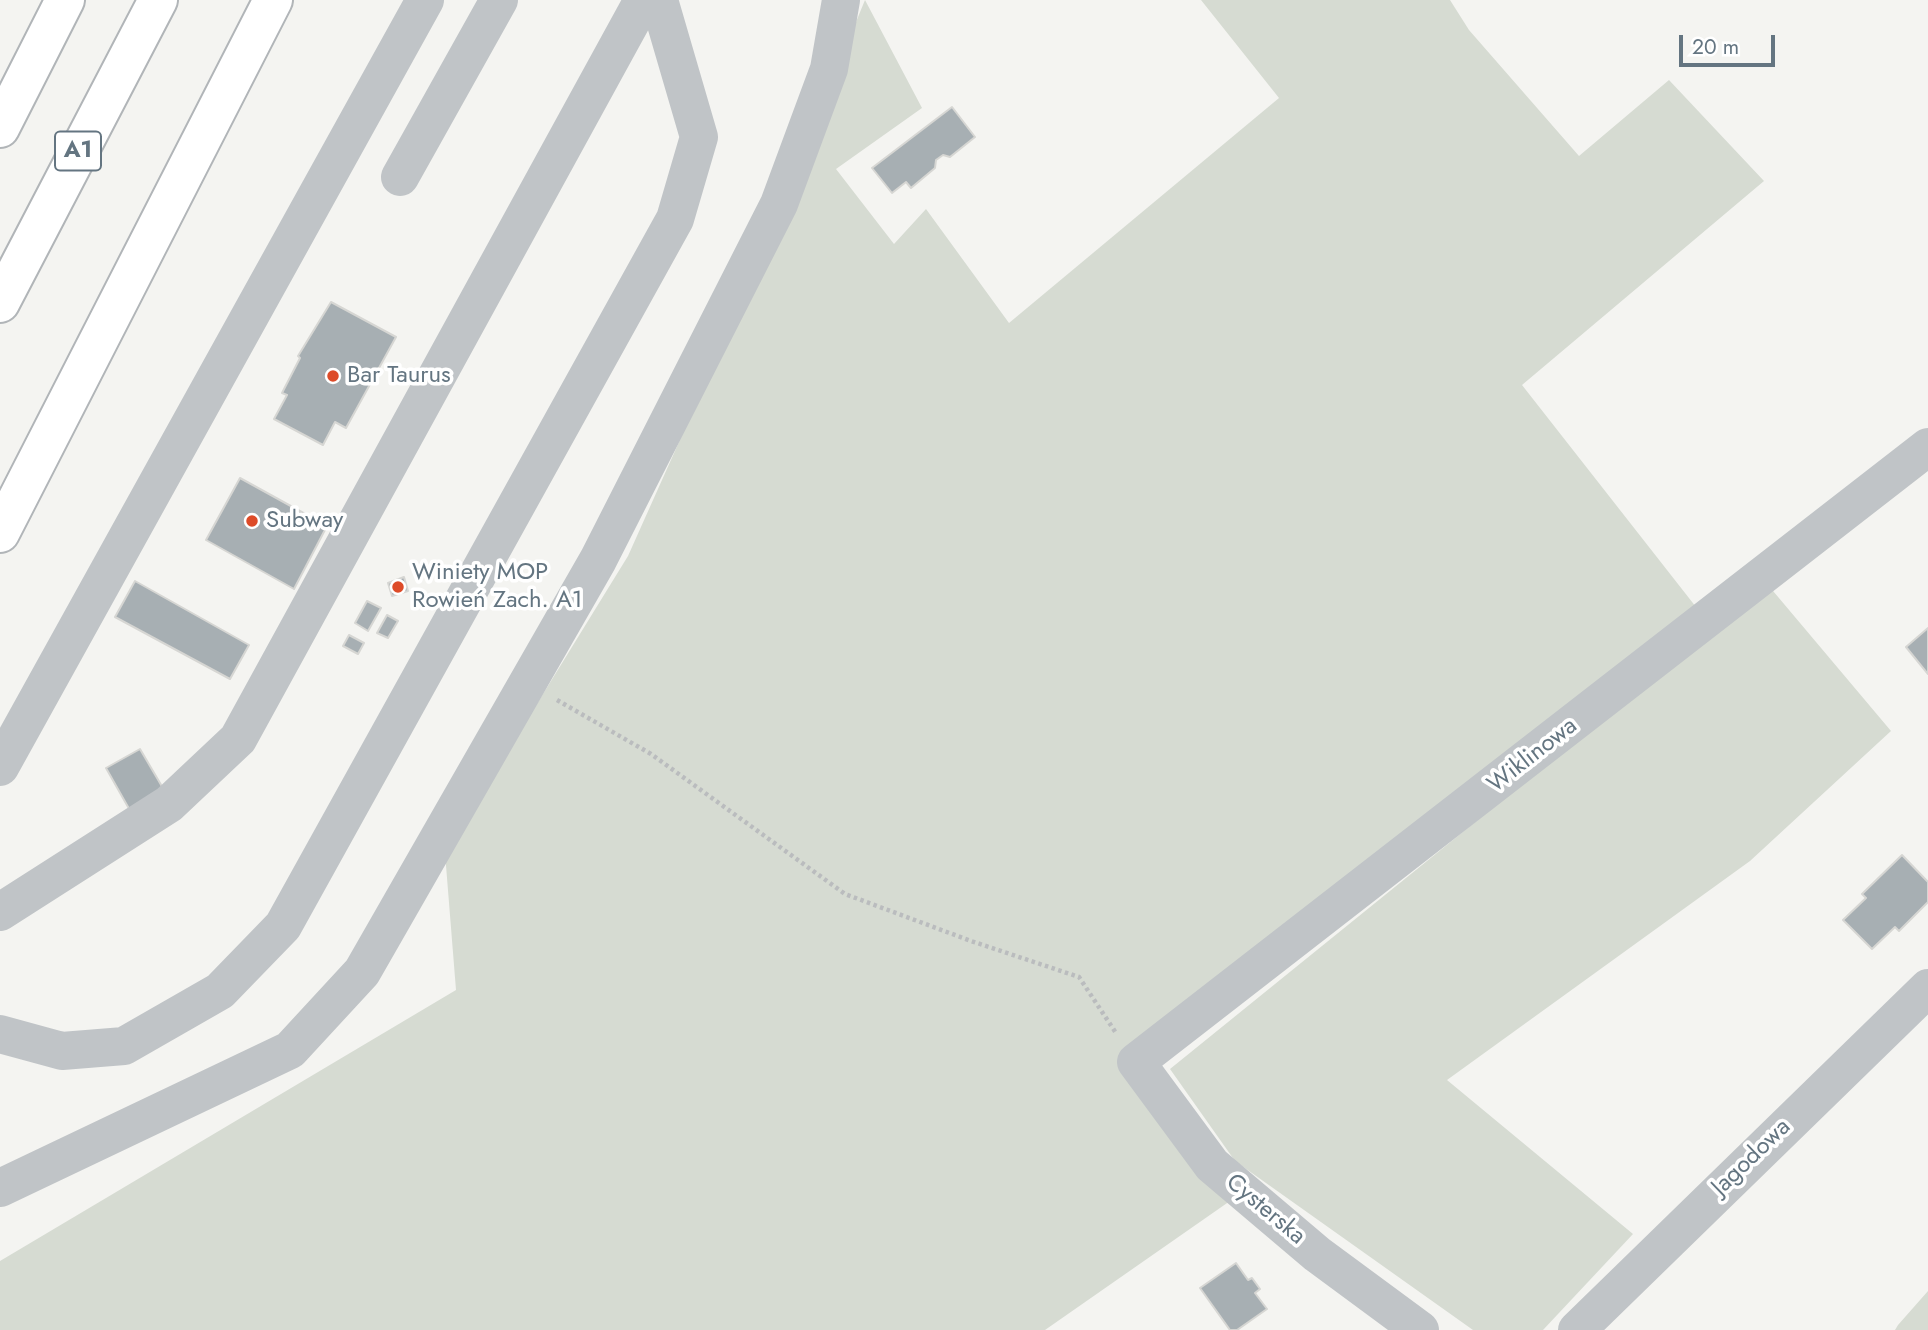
<!DOCTYPE html>
<meta charset="utf-8">
<style>
body{margin:0}
#map{position:relative;width:1928px;height:1330px;overflow:hidden;background:#f4f4f1;font-family:Jost,sans-serif}
canvas{display:block}
.scale{position:absolute;left:1679px;top:35px;width:96px;height:32px;box-sizing:border-box;border:4px solid #647581;border-top:0;padding-left:9px;font-size:21px;line-height:24px;white-space:nowrap;color:#647581;-webkit-text-stroke:5px #fff;paint-order:stroke}
</style>
<div id="map">
<canvas width="1928" height="1330"></canvas>
<div class="scale">20 m</div>
</div>
<script>
const ctx = document.querySelector('canvas').getContext('2d');
ctx.lineJoin = 'round';
function paint(path, color) { ctx.fillStyle = color; ctx.fill(path, 'evenodd'); }
function strokePath(path, color, width, dash) { ctx.strokeStyle = color; ctx.lineWidth = width; ctx.lineCap = dash ? 'butt' : 'round'; ctx.setLineDash(dash || []); ctx.stroke(path); }
function write(font, color, halo, rows, align = 'center') {
  ctx.font = font + ' Jost,sans-serif'; ctx.lineWidth = 7; ctx.setLineDash([]); ctx.textBaseline = 'middle'; ctx.strokeStyle = halo; ctx.fillStyle = color; for (const [text, x, y, turn = 0] of rows) {
    ctx.save(); ctx.translate(x, y); ctx.rotate((+turn || 0) * Math.PI / 180); ctx.textAlign = isNaN(turn) ? turn : align; if (halo) ctx.strokeText(text, 0, 0); ctx.fillText(text, 0, 0); ctx.restore();
  }
}
paint(new Path2D(`
 M865,0L922,108L836,169L894,244L926,209L1009,323L1279,98L1201,0H1450L1469,30L1579,156L1669,80L1764,181L1522,385L1696,607L1139,1049L1230,1201L1045,1330H0V1261L456,990L445,853L628,556L734,319Z
 M1768,585L1891,731L1750,861L1447,1080L1633,1234L1543,1330H1473L1235,1161L1170,1069Z
 M1928,1291V1330H1895L1898,1325Z`), '#d6dbd2');
const building = new Path2D(`
 M952,107L975,137L950,157L943,155L936,160L935,168L911,188L906,182L892,193L872,168Z
 M331,302L396,337L346,428L335,422L323,445L274,419L287,395L282,393L300,358L298,356Z
 M240,478L327,526L294,589L206,540Z
 M404,577L408,591L392,596L388,583Z
 M135,581L249,645L230,679L115,617Z
 M367,601L381,608L368,631L355,623Z
 M387,615L398,621L388,638L377,633Z
 M1928,628V674L1906,647Z
 M349,635L364,643L358,654L343,646Z
 M140,749L167,795L132,814L106,768Z
 M1902,855L1928,882V902L1899,931L1895,927L1872,949L1843,920L1866,898L1862,894Z
 M1236,1263L1248,1280L1252,1278L1260,1289L1255,1293L1267,1309L1237,1330H1230L1200,1288Z`);
paint(building, '#a7afb3');
strokePath(building, '#d6d6d3', 2);
const highway = new Path2D(`
 M0,128L65,0
 M0,303L158,0
 M0,533L273,0`);
strokePath(highway, '#b1b5b8', 42);
strokePath(new Path2D(`
 M557,700L651,754L845,894L971,941L1079,977L1116,1033`), '#babcbe', 4.5, [3.5, 3.5]);
strokePath(new Path2D(`
 M400,177L499,0
 M0,767L425,0
 M0,912L169,804L238,739L643,0
 M0,1034L62,1051L124,1046L220,991L283,926L675,219L699,137L659,0
 M0,1188L290,1050L362,972L598,560L779,204L829,69L841,0
 M1420,1330L1317,1254L1212,1165L1136,1062L1928,447
 M1577,1330L1928,988`), '#c0c4c7', 38);
strokePath(highway, '#fff', 38);
for (const [x, y, r, color] of [
 [333,376,7,"#dd4b28"],
 [252,521,7,"#dd4b28"],
 [398,587,7,"#dd4b28"]
]) { const dot = new Path2D(); dot.arc(x, y, r, 0, 2 * Math.PI); ctx.fillStyle = color; ctx.fill(dot); strokePath(dot, '#fff', 2.5); }
for (const [x, y, w] of [
 [78,151,46]
]) { const box = new Path2D(); box.roundRect(x - w / 2, y - 19.5, w, 39, 5); ctx.fillStyle = '#fff'; ctx.fill(box); strokePath(box, '#647581', 2); }
write('bold 23px', '#647581', null, [
 ["A1",78,151]
]);
write('24px', '#647581', '#fff', [
 ["Bar Taurus",347,376],
 ["Subway",266,521],
 ["Winiety MOP",412,573],
 ["Rowień Zach. A1",412,601]
], 'left');
write('24px', '#647581', '#fff', [
 ["Wiklinowa",1533,756,-38],
 ["Jagodowa",1752,1158,-44],
 ["Cysterska",1265,1210,40]
]);
</script>
